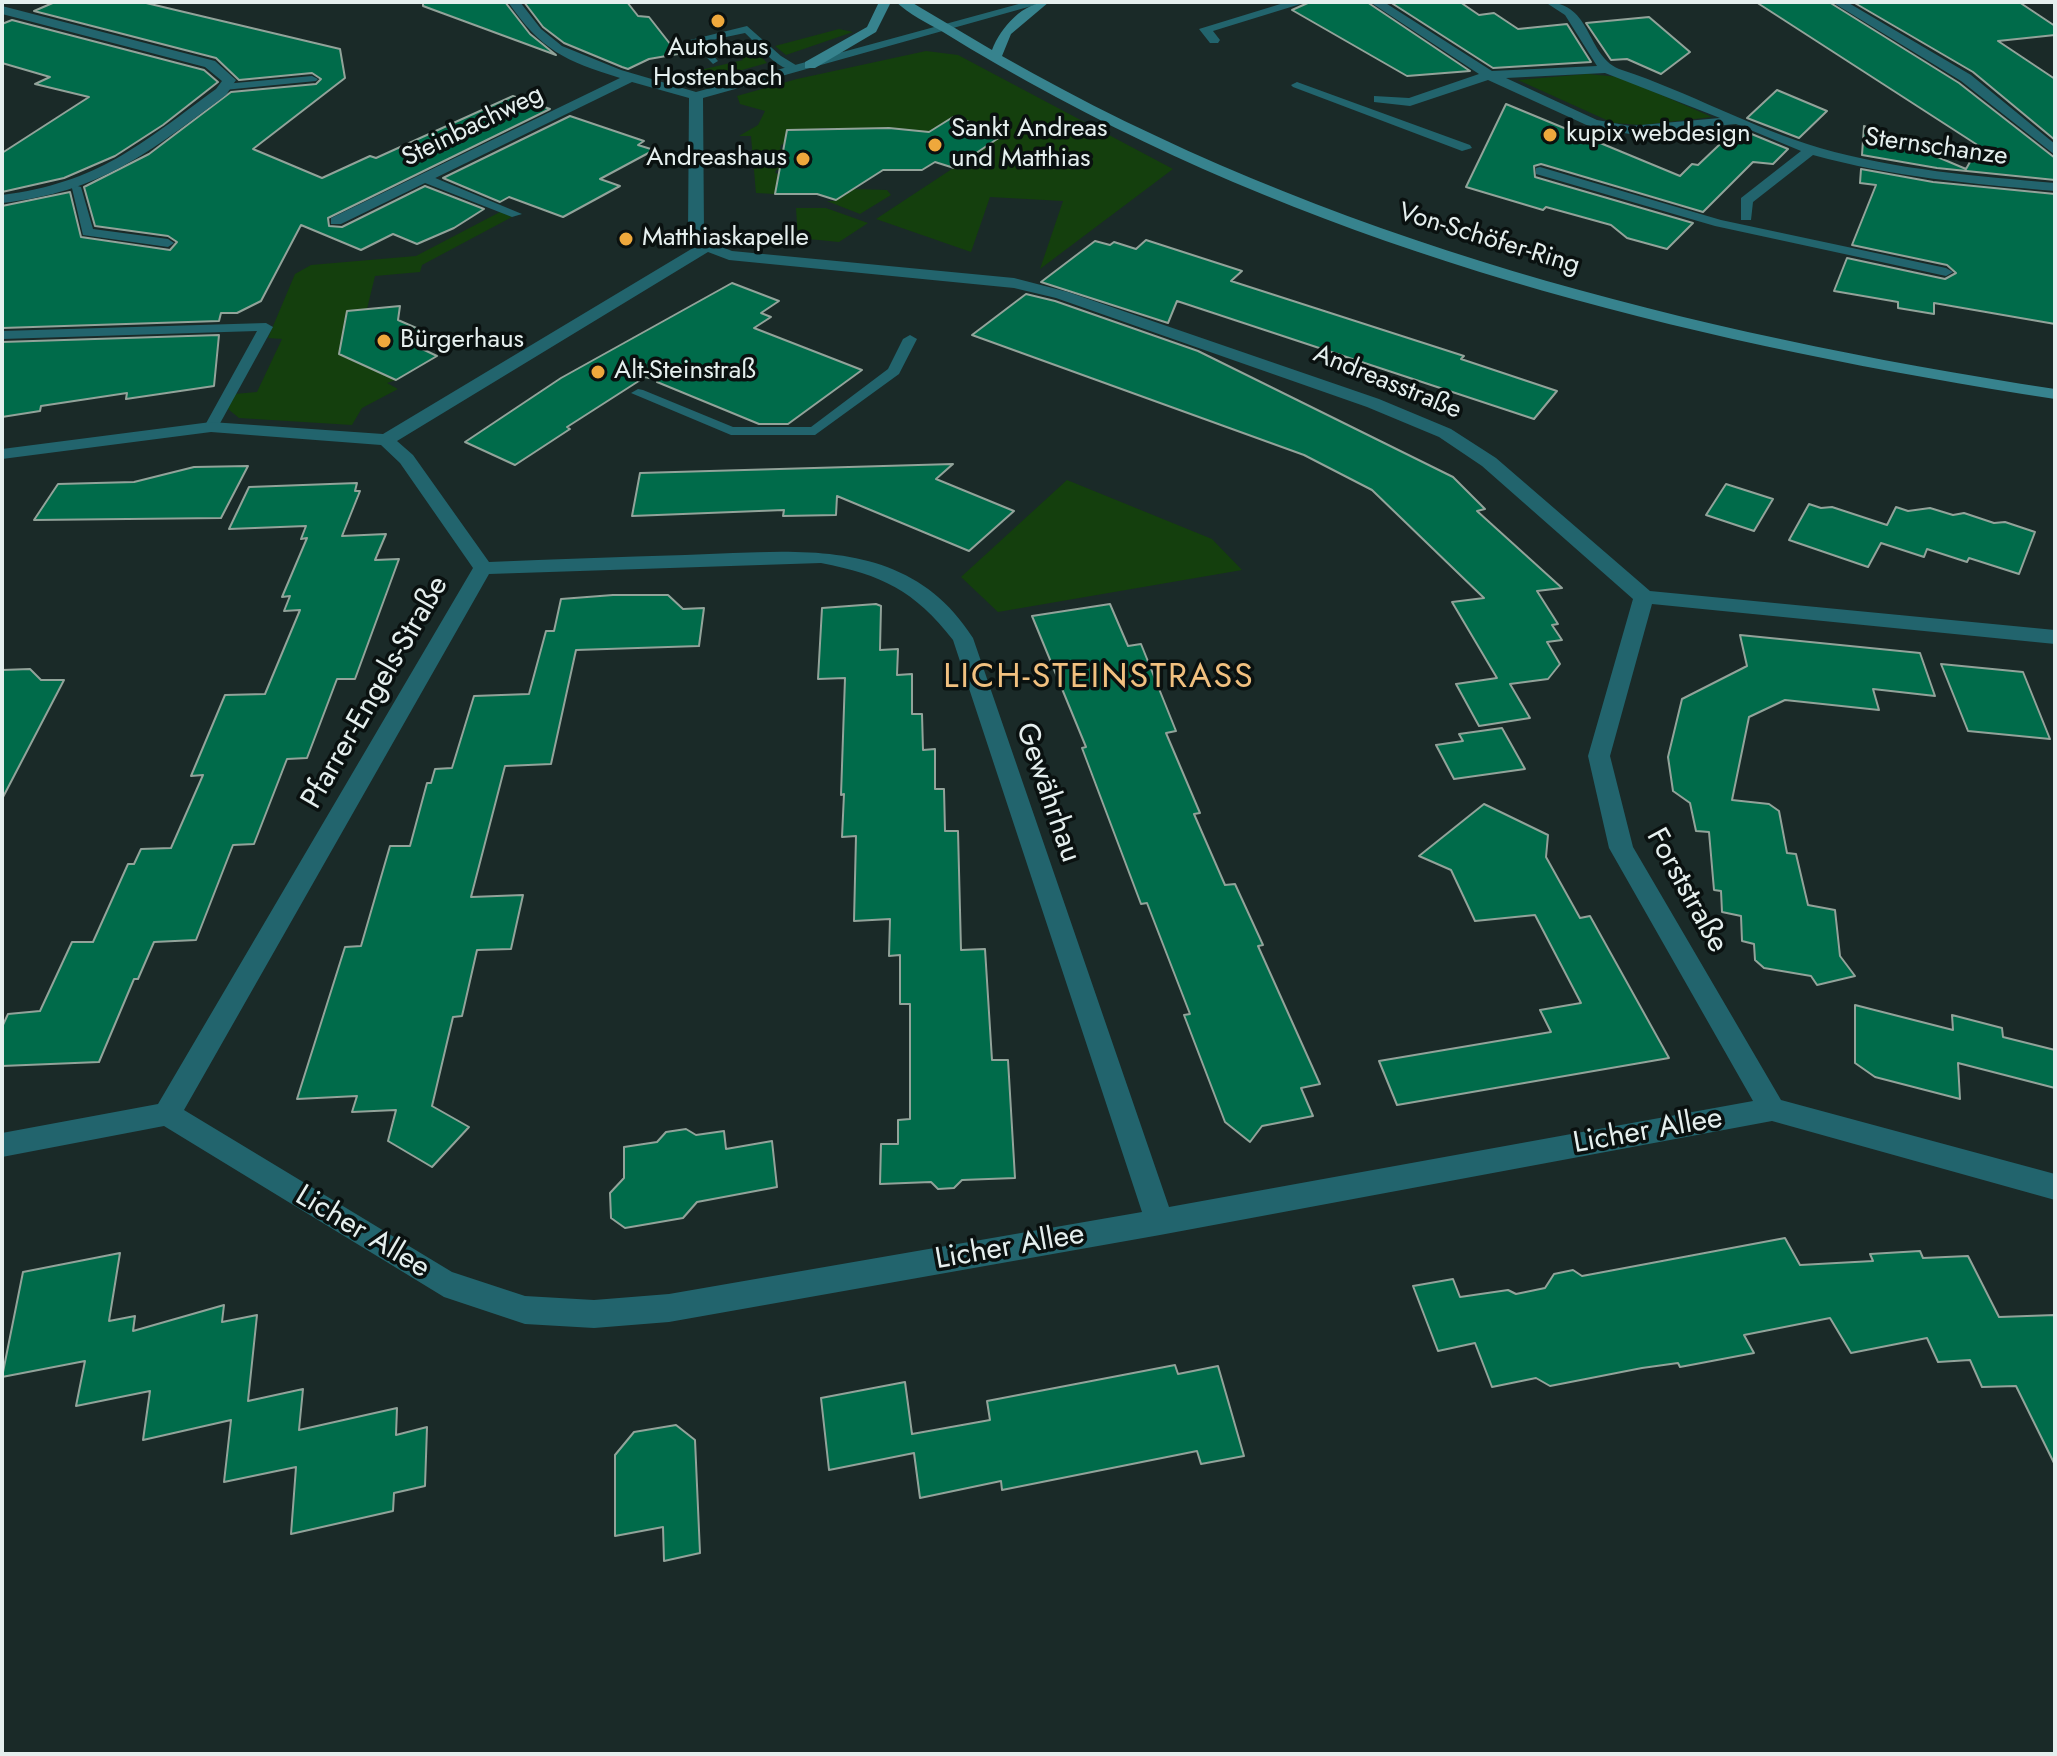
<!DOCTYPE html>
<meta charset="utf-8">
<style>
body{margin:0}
#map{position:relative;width:2057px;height:1756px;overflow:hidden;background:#1a2a28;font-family:Jost,sans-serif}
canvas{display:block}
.frame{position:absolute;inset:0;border:4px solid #e5efee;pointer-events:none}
</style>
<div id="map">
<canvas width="2057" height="1756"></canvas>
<div class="frame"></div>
</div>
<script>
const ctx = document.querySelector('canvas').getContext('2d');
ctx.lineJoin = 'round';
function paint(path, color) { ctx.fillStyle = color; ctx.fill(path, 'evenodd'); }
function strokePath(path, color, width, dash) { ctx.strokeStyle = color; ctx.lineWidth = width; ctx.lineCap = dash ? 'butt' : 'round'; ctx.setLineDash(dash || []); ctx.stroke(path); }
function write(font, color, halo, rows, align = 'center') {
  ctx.font = font + ' Jost,sans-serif'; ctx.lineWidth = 7; ctx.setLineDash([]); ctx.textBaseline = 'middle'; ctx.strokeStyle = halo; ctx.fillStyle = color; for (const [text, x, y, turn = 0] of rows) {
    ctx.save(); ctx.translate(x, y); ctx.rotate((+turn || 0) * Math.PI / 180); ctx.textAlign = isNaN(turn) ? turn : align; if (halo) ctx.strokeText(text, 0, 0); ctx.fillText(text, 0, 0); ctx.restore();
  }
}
paint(new Path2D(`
 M839,29L853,32L786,55L775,46Z
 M755,50L767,63L699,82L692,72L743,60L738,53Z
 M926,51L958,55L1173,169L1040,269L1063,201L990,197L971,252L876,219L1005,134L955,116L915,141L882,128H820L781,145L780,149H784L780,169L776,170L775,173L779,174L775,194L756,193L751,136H739L758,125L765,111L740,104L737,96L797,79Z
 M1587,74L1620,77L1712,117L1641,125L1613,123L1518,80Z
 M854,189L887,190L891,195L860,214L827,201H835Z
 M796,208H826L868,223L839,242L798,238Z
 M500,212L512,217L422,265L420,272L375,276L367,309L347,311L339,354L396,380L387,383L398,389L362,408L352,425L239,418L228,409L234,394L257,392L282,339L268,338L295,274L311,265L416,256Z
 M1067,480L1212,539L1242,570L998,612L961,577Z`), '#143f0d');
const building = new Path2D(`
 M55,2H142L340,49L345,78L253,149L322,178L370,156L376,158L513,96L550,109L328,218L329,226L342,227L425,186L484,209L454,228L417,244L393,234L361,250L301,225L261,301L237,313H221L219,321L2,328V206L70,192L81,237L170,250L177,242L168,236L95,226L84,187L149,154L231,92L316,84L321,79L312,73L239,80L216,58L34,11Z
 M423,2H505L530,34L556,55L423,6Z
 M524,2H627L638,16L649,17L678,54L649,59L628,69L622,67L564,43L543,27Z
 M1310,2H1367L1470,71L1407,76L1292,10Z
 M1390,2H1460L1479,15L1494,13L1518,29L1567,24L1591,62L1493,68Z
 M1756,2H1829L1959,83L2055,158V180L1937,168L1862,155L1864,126L1966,169L1979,146Z
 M1853,2H2019L2055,26V35L1998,41L2055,79V140L1973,72Z
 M1649,17L1690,52L1661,74L1627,59L1611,60L1586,23Z
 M12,20L204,70L218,82L163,125L115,156L64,178L2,192V153L89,97L35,84L50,77L2,63V24Z
 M1777,90L1827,111L1799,138L1747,118Z
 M1506,104L1680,176L1692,164L1698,165L1737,128L1788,149L1773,164L1753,162L1703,212L1541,164L1534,166L1535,177L1693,223L1667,249L1627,238L1611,225L1546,207L1543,210L1466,187Z
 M570,116L644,141L638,145L654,150L600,179L620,186L563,217L509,197L500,202L443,178Z
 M953,117L1006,133L954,168L935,162L922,170H883L836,200L817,194H775L787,130L889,128L929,132Z
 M1861,169L1933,182L2055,194V324L1934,303V314L1898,308V302L1834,291L1847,258L1945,279L1956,273L1947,265L1852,245L1876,185L1860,183Z
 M1146,240L1242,271L1231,281L1464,356L1461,359L1557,391L1534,419L1177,301L1168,323L1041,282L1095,241L1110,245L1114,242L1136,249Z
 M732,283L779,301L761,313L771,317L754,328L862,370L788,424H759L657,382L659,372L649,378L645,377L567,427L570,429L515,465L465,442L561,378Z
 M1026,294L1055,301L1198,351L1453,477L1485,509L1477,511L1562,588L1537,591L1558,624L1552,625L1562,640L1547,642L1560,664L1548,679L1510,684L1530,718L1479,726L1456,684L1497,678L1452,602L1484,598L1372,490L1304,455L972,335Z
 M400,306L398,320L421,330L418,347L437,356L396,380L339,354L347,311Z
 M219,335L214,386L126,399L127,393L41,406L40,411L2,417V342Z
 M953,464L936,479L1014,511L969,551L837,496L836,515L783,516L784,510L632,516L640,473Z
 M248,466L221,518L34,520L58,484L134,482L194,467Z
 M357,483L355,491H360L342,536L386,534L375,560L399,559L355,679H337L307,758L287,759L254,844L233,845L196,940L154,942L138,979H134L99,1062L2,1066V1027L8,1014L40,1011L72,942H93L128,864H134L141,849L171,848L203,775L191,776L225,695L265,694L300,610L284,611L290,596L282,597L307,538L301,539L306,526L229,529L249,487Z
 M1726,484L1773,499L1754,531L1706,515Z
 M1809,504L1821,508L1832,507L1887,525L1896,507L1908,511L1930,508L1953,515L1964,513L1994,523L2005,522L2035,532L2019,574L1969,558L1967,562L1927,549L1924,557L1881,543L1868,567L1789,540Z
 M613,595H668L683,609L704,608L699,646L576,650L551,764L505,766L471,897L523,895L511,949L477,950L462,1016L453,1017L432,1106L469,1127L432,1167L388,1141L396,1110L352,1112L357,1096L297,1099L345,947L361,946L390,846H410L427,783H431L435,769L452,768L474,696L529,694L546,631H554L561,599Z
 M876,604L881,606L880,650L898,649L897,675L912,674V714H922L923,750L935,749V789H944L945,831H958L961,950L985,949L992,1060H1008L1015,1178L962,1180L954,1188L938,1189L931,1182L880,1184L881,1144H898V1120L910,1119V1004H900V955L889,956L890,919L854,921L856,836L842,837L844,794L841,795L845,678L818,679L822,608Z
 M1110,604L1128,646L1141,644L1176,731L1166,733L1200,813L1194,814L1225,885L1235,884L1263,945L1258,946L1320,1084L1301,1088L1313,1116L1262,1126L1250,1142L1225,1122L1184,1015L1190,1014L1147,903L1141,904L1082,748L1086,747L1032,616Z
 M1740,635L1920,653L1935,696L1873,689L1879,710L1785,700L1749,717L1732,800L1769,804L1779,811L1787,853L1796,854L1808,905L1835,910L1840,956L1855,976L1817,985L1811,976L1764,968L1755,960L1754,944L1742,941L1741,916L1722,912L1721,891L1714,890L1709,832L1696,831L1690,803L1673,791L1668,757L1682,699L1747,666Z
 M1941,664L2023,672L2050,739L1968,731Z
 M30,669L41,680H64L2,799V670Z
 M1502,728L1525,769L1454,779L1436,745L1463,741L1459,734Z
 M1484,804L1548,835L1546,857L1580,918L1590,916L1669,1058L1397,1105L1379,1061L1551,1032L1540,1010L1581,1003L1535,915L1475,921L1451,870L1419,856Z
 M1855,1005L1953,1030L1952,1015L2002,1028L2003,1037L2055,1050V1088L1958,1063L1960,1099L1875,1077L1855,1063Z
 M686,1129L696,1135L724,1131L726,1149L772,1141L777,1187L697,1202L683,1218L625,1228L611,1218L610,1193L624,1178V1147L657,1142L666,1132Z
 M1785,1238L1800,1265L1873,1261L1870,1254L1920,1251L1923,1258L1968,1256L1999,1317L2055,1315V1465L2016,1386L1982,1387L1970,1360L1938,1362L1927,1338L1851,1353L1830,1318L1744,1335L1754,1353L1680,1367L1678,1363L1642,1368L1550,1386L1536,1378L1492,1387L1475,1343L1438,1351L1413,1286L1453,1279L1460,1297L1508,1290L1516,1294L1545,1288L1554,1274L1573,1270L1582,1276Z
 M120,1253L109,1321L135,1316L133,1331L224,1305L222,1322L257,1315L248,1401L303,1389L299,1430L397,1408L396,1435L427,1427L425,1486L394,1493L393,1511L291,1534L296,1467L224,1482L231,1420L143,1440L150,1391L76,1406L85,1361L2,1377L23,1272Z
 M1175,1365L1178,1374L1218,1366L1244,1456L1201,1464L1197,1451L1002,1490L1001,1481L920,1498L914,1453L829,1470L821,1398L905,1382L912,1434L990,1420L987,1401Z
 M676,1425L695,1440L700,1553L664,1561L663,1527L615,1536V1455L634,1432Z`);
paint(building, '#006b4a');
strokePath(building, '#92a39a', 2);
paint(new Path2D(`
 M747,26L781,56L799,67V71C778,72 759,46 745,33L702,42L718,61L713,64L690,40Z
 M312,76L318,79L316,81L224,90L218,87L224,84Z
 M1297,82L1470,145L1472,148L1462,151L1293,87L1291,85Z
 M1540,167L1721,220L1946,268L1953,272L1946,276L1715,226L1536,174V168Z
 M420,175H428L522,214L512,217L420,181Z
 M71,184L81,187L93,229L168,239L174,243L168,247L83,235Z
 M266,323L273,327L218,427L211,431L204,427L257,331L2,339V331Z
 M910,335L917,339L899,374L815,435H731L631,393L638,389L643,390L733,427H811L888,369L903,339Z`), '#22646d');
paint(new Path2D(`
 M508,2H520L541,29L562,46L621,70L696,92L1026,2H1046L703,98L704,232L712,243L732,251L1014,278L1068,292L1379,399L1451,429L1496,458L1650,591L2055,630V644L1652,604L1610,756L1633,847L1781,1100L2055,1174V1200L1772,1121L1160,1235L669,1322L594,1328L525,1324L444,1297L164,1126L2,1157V1133L158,1104L473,568L400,463L381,445L211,432L2,459V449L211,422L383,434L698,245L688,233L689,98L632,82L341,224H331V218L620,78C565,61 541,50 508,2ZM708,252L729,260L1014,288L1056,298L1367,407L1439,437L1482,466L1633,599L1588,756L1609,848L1753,1101L1169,1207L973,638C907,533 791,552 685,555C619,557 554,559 489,562L413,455L397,441ZM821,563C882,575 914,590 953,640L1142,1212L669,1294L594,1300L525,1296L452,1272L184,1110L489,574Z
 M1287,2H1307L1213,31L1220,40L1218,43H1210L1199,29Z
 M1370,2H1384L1492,71L1597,66L1565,15L1545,2C1594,2 1585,58 1622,70C1689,92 1752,128 1820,148C1897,170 1976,176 2055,183V191C1973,184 1893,177 1813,155L1753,202L1751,220H1741V198L1801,151L1736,124L1630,134L1593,128L1488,80L1410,106L1374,102V96L1409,98L1479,74ZM1605,73L1720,118L1630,126L1597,120L1506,78Z
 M1832,2H1847L1971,75L2055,144V155L1961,81Z
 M2,6L215,61L236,80L226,95C148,153 101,192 2,203V195C98,183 141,144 216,89L222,81L205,67L2,14Z`), '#22646d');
paint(new Path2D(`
 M879,2H891L876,32L815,68H805V62L867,27Z
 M896,2H911L992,50C1001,27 1023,2 1049,2L1011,34L1002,56C1325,241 1690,333 2055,389V399C1711,346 1364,263 1056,97C1017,76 980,55 943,32C927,23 909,14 896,2Z`), '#37838e');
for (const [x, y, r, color] of [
 [718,21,8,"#eea83c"],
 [1550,135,8,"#eea83c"],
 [935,145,8,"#eea83c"],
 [803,159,8,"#eea83c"],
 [626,239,8,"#eea83c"],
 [384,341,8,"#eea83c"],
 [598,372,8,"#eea83c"]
]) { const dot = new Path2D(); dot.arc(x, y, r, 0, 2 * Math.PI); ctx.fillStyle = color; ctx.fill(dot); strokePath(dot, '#0a1110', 3); }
write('26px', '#e5efee', '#0a1110', [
 ["Autohaus",718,49,"center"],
 ["Hostenbach",718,79,"center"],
 ["Sankt Andreas",951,130],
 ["und Matthias",951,160],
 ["kupix webdesign",1566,135],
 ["Andreashaus",787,159,"right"],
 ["Matthiaskapelle",642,239],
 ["Bürgerhaus",400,341],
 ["Alt-Steinstraß",614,372]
], 'left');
write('26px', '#e5efee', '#0a1110', [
 ["Steinbachweg",473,127,-26],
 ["Sternschanze",1936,148,8],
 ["Von-Schöfer-Ring",1489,240,17],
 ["Andreasstraße",1387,383,22]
]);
write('30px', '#e5efee', '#0a1110', [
 ["Pfarrer-Engels-Straße",376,693,-60],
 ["Gewährhau",1047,793,71],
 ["Forststraße",1686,891,61],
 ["Licher Allee",1648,1132,-10],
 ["Licher Allee",362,1233,31],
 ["Licher Allee",1010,1248,-10]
]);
ctx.letterSpacing = '2px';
write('34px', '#f1c07f', '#0a1110', [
 ["LICH-STEINSTRASS",1099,679]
]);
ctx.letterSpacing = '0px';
</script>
